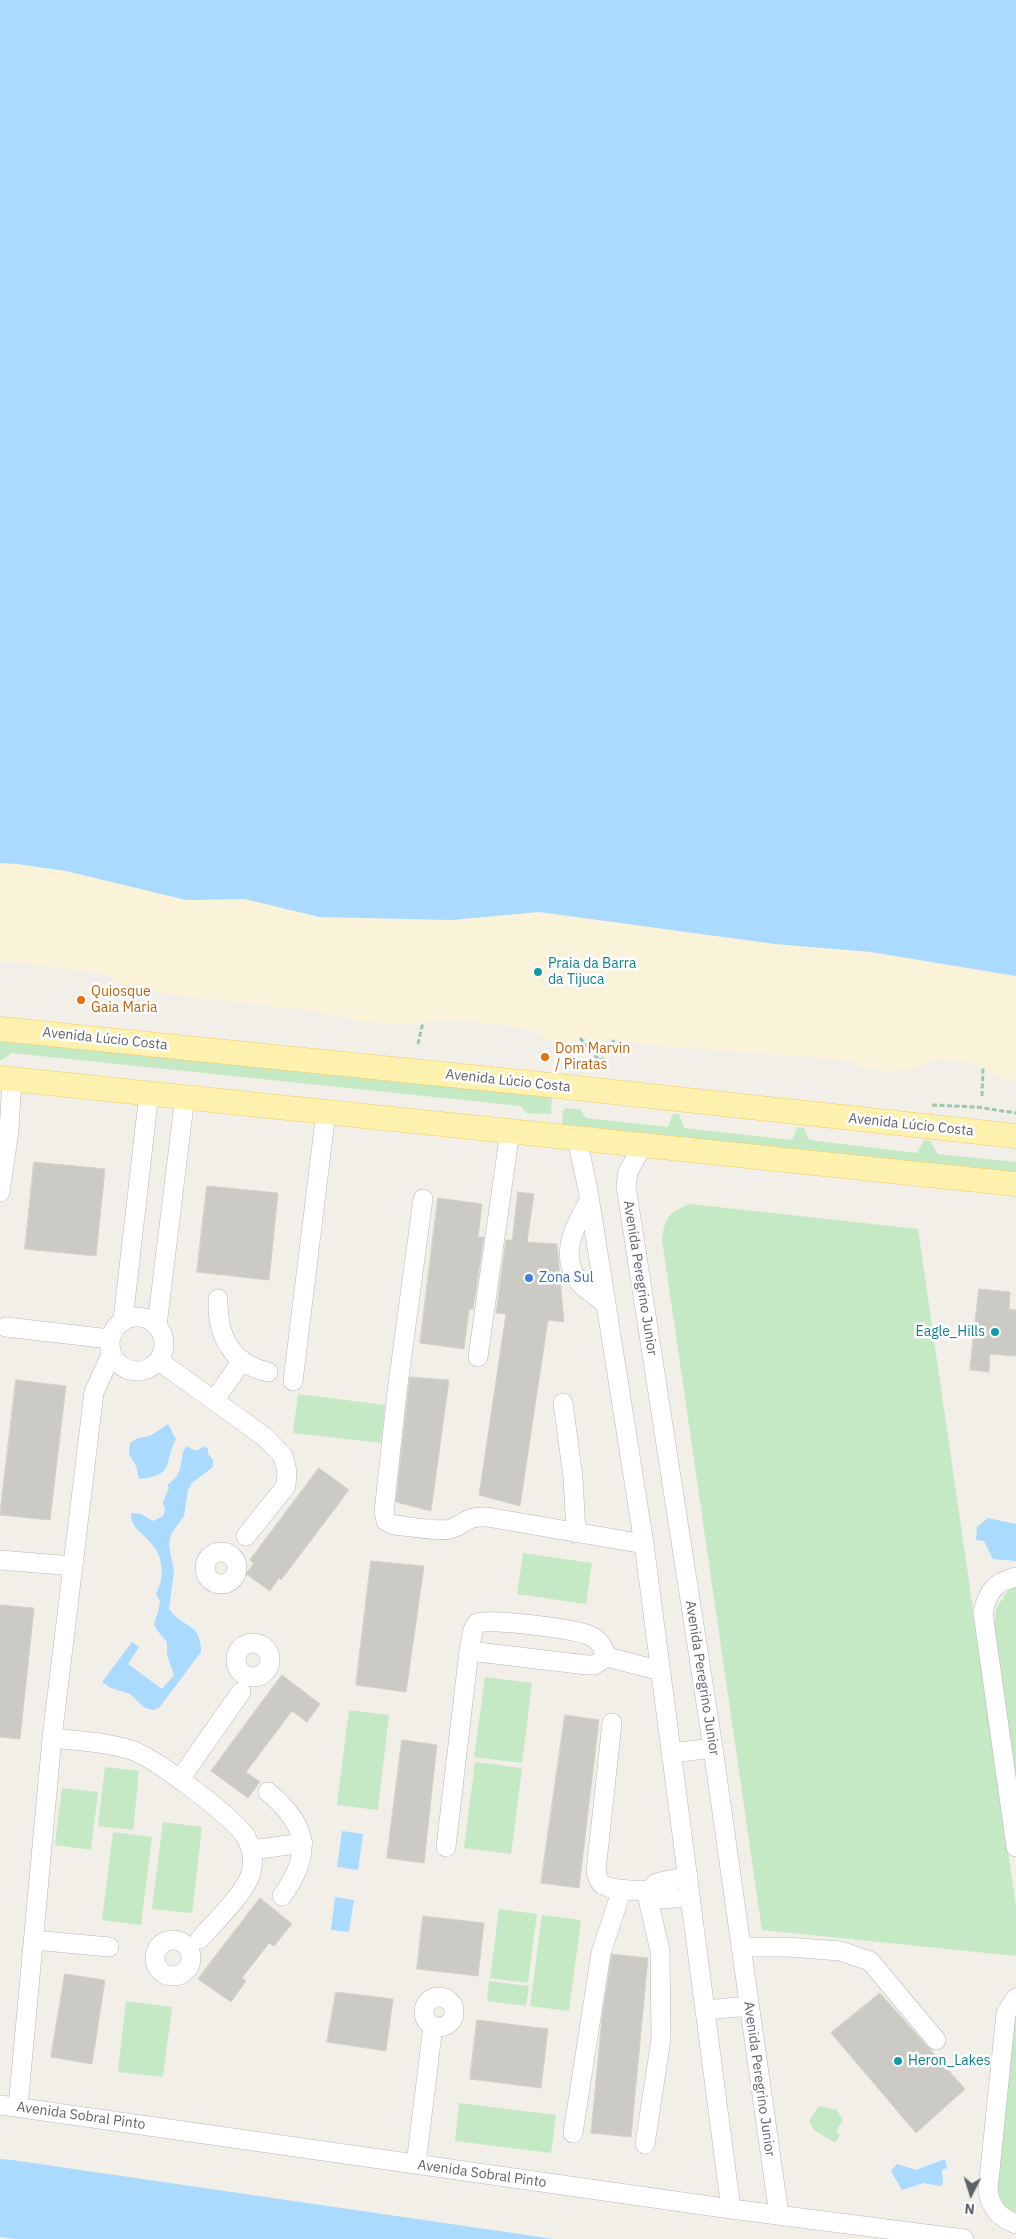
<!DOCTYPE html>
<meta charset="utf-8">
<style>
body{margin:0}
#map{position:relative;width:1016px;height:2239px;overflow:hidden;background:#f1efe8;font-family:"IBM Plex Sans",sans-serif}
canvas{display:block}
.north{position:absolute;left:946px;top:2169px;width:50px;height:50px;-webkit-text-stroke:4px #fff;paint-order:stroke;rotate:185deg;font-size:14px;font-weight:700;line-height:20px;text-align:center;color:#5f6368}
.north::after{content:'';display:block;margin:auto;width:18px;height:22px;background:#5f6368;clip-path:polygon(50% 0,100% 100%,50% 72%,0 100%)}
</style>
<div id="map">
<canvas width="1016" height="2239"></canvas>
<div class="north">N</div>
</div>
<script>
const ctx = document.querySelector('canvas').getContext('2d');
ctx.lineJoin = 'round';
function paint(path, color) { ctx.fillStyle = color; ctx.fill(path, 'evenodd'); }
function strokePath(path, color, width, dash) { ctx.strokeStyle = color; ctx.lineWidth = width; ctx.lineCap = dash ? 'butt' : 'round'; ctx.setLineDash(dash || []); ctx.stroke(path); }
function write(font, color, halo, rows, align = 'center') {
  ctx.font = font + ' "IBM Plex Sans",sans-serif'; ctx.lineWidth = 5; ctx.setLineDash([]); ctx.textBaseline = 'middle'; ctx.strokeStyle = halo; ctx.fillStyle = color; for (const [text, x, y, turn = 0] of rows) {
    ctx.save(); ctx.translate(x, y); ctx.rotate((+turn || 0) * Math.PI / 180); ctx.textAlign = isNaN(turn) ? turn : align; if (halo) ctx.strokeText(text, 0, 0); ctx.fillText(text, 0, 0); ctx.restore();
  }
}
paint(new Path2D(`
 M0,1039L552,1097L551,1114L526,1113L521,1106L12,1053L0,1061Z
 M566,1108L581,1110L586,1118L668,1127L673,1114H679L684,1128L792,1140L798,1127L804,1128L809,1140L917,1153L924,1140L930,1141L938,1154L1016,1162V1176L562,1126L563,1110Z
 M690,1204L918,1229L1016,1907V1956L762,1930L662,1239C665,1217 669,1212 690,1204Z
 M298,1394L385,1405L381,1443L293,1433Z
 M523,1553L592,1563L586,1604L517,1594Z
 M1016,1586V1780L994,1629L996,1608L1010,1588Z
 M485,1677L532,1683L522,1763L474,1757Z
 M349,1710L389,1715L378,1810L337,1805Z
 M475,1762L522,1768L511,1854L464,1848Z
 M105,1767L139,1771L133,1830L98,1826Z
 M62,1788L98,1792L91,1850L55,1845Z
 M163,1822L202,1827L192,1913L152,1909Z
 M113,1832L152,1837L141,1925L102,1920Z
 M499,1909L537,1914L528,1983L490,1978Z
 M542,1915L581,1920L569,2011L530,2006Z
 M489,1981L529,1986L526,2006L487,2001Z
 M126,2001L172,2007L163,2077L118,2072Z
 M1016,2008V2213L1002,2205L997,2190L1012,2014Z
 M459,2103L556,2115L551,2153L455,2141Z
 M819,2106L837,2110L843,2120L836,2131L840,2135L835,2143L814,2130L809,2121Z`), '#c5e8c5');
paint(new Path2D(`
 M0,863L17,864L66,871L186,900L245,899L319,917L452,920L539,912L775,944L871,952L1016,976V1080L1011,1082L973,1063L938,1059L913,1069L885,1071L859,1067L856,1062C777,1052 695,1052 615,1040L608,1037L604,1042L599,1043L585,1036L573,1043L545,1039L533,1030L479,1022L449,1020L406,1024L361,1021L322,1012L167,994L122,985L107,974L15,962H0Z`), '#fbf3d9');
paint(new Path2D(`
 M0,0H1016V976L871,952L775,944L539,912L452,920L319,917L245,899L186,900L66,871L17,864L0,863Z
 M168,1424L176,1439C163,1463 176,1475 139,1479L136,1466L129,1454L130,1443L138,1438L150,1436Z
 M187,1446C193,1450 197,1453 203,1446L208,1449V1454L213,1460V1467L192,1483L188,1490L184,1516L171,1534L169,1546L174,1572L169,1609C184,1630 201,1621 201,1652L159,1708L153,1710L145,1708L130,1694L111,1688L102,1682L132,1642L139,1647L128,1664L162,1689L174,1675L167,1655V1642C146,1618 157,1628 160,1601L156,1594C165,1577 164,1556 150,1542C142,1532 131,1529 131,1513L141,1514L153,1521L163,1516L165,1509L163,1502L169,1488L167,1485C188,1472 177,1455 187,1446Z
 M988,1518L1016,1524V1561L993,1559L984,1541L976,1540L977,1527Z
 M342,1831L363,1834L358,1870L337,1867Z
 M335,1897L354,1900L349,1932L331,1930Z
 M0,2159L12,2160L554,2239H16L0,2237Z
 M945,2159L947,2168L942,2170L943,2184L940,2186L924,2183L902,2190L891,2171L897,2164L916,2170Z`), '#aadaff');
const building = new Path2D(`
 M34,1162L105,1169L96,1256L25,1249Z
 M207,1186L278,1193L269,1280L197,1272Z
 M518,1192L534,1194L527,1242L557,1244L564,1322L548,1320L520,1506L479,1495L506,1314L496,1313L506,1240H512Z
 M438,1198L482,1204L478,1237H484L473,1309H469L464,1349L420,1343Z
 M979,1289L1010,1292L1009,1309L1016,1310V1356L990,1354L989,1372L970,1370Z
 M410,1377L449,1380L431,1511L396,1502Z
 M16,1380L66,1386L50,1520L0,1515Z
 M319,1468L349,1490L281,1580L279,1578L270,1591L246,1574L254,1563L250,1560Z
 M371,1561L424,1566L406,1692L356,1685Z
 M0,1605L34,1608L20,1739L0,1737Z
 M282,1675L320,1704L307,1722L292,1711L246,1772L260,1782L248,1798L211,1771Z
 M565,1715L599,1720L579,1888L541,1883Z
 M402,1740L437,1745L424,1863L387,1858Z
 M260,1898L292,1924L274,1946L269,1943L242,1978L246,1981L231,2002L198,1979Z
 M423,1916L484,1923L478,1976L417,1969Z
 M612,1954L648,1958L631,2137L591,2133L602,2018Z
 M65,1974L105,1980L92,2064L51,2057Z
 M336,1992L393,1999L386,2051L327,2042Z
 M880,1993L965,2089L916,2133L831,2033Z
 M477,2020L548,2029L541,2088L470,2079Z`);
paint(building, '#cccac5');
strokePath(building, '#d6d1c6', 1);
const minor = new Path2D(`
 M577,1139L588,1190L644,1544L731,2209
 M643,1145L628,1172L626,1186L713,1748L779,2215
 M0,1192L9,1131L12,1079
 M423,1199L397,1392L384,1512L386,1521L394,1525C406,1526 440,1532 450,1529C468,1524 463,1516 487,1517L644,1544
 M589,1201C576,1223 560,1252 576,1278C582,1288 596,1296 605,1303
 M218,1299C217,1335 231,1364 268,1372
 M110 1344a27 27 0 1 1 54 0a27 27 0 1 1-54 0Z
 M123,1320L149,1093
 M157,1325L185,1096
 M6,1327L110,1339
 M111,1355L94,1392L52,1738C79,1741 106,1742 131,1750C154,1757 233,1817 246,1837C252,1848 254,1861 251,1873C246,1892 214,1923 200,1939
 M478,1357L510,1131
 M159,1361L266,1438L283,1456L287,1471L286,1486L246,1536
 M293,1381L326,1112
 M215,1399L242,1361
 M563,1403L573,1477L576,1533
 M205 1568a16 16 0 1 1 32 0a16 16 0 1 1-32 0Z
 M0,1560L73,1566
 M1016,1577C995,1582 987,1592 983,1613L1016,1847
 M236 1660a17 17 0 1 1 34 0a17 17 0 1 1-34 0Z
 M469,1651L587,1665H594L607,1657
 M607,1657L661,1671
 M612,1723L596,1871C597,1876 599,1882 603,1885C613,1891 639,1890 651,1891L659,1899L690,1897
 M672,1753L713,1748
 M180,1779L241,1692
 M268,1792C308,1825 313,1853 282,1896
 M446,1847L469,1651L473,1630L477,1623C489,1618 578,1629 591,1636C600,1640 604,1649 607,1657
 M252,1850L303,1843
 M651,1891L656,1883L688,1876
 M155 1958a18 18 0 1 1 36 0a18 18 0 1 1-36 0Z
 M34,1940L109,1947
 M741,1947H788L840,1951L870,1961L936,2040
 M424 2012a15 15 0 1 1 30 0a15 15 0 1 1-30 0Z
 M1016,1998L1006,2013L988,2190C991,2209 999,2217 1016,2224
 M705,2010L749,2006
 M0,2105L731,2209L964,2239
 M18,2107L52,1738
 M573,2133L601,1953L622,1889
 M645,2144L661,2039L660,1951L646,1890
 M416,2164L433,2026`);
const major = new Path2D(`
 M0,1029L559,1086L1016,1136
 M0,1078L1016,1184`);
strokePath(minor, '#b5b8bc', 20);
strokePath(major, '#f2c960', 25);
strokePath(new Path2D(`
 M580,1038L599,1060H602L614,1040
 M418,1044L423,1022
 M982,1096L983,1068
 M932,1105L977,1107L1016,1113`), '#9cc7a9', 3, [5, 2.5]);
strokePath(minor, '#fff', 19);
strokePath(major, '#fff2af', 24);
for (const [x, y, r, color] of [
 [538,972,5,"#0f9aa8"],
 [81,1000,5,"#e8710a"],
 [545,1057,5,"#e8710a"],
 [529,1278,5,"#3f7fe0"],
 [995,1332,5,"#0f9aa8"],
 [898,2061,5,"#0f9aa8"]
]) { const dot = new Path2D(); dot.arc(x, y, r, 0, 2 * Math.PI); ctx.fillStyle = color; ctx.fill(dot); strokePath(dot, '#fff', 2); }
write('14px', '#0d838f', '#fff', [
 ["Praia da Barra",548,964],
 ["da Tijuca",548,980],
 ["Eagle_Hills",985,1332,"right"],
 ["Heron_Lakes",908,2061]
], 'left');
write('14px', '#c56008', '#fff', [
 ["Quiosque",91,992],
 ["Gaia Maria",91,1008],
 ["Dom Marvin",555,1049],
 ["/ Piratas",555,1065]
], 'left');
write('14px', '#5f6368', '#fff', [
 ["Avenida Lúcio Costa",105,1039,6],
 ["Avenida Lúcio Costa",508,1081,6],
 ["Avenida Lúcio Costa",911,1125,6],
 ["Avenida Peregrino Junior",640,1278,81],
 ["Avenida Peregrino Junior",702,1678,81],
 ["Avenida Peregrino Junior",759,2079,82],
 ["Avenida Sobral Pinto",81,2116,8],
 ["Avenida Sobral Pinto",482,2174,8]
]);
write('14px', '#366cbe', '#fff', [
 ["Zona Sul",539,1278]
], 'left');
</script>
